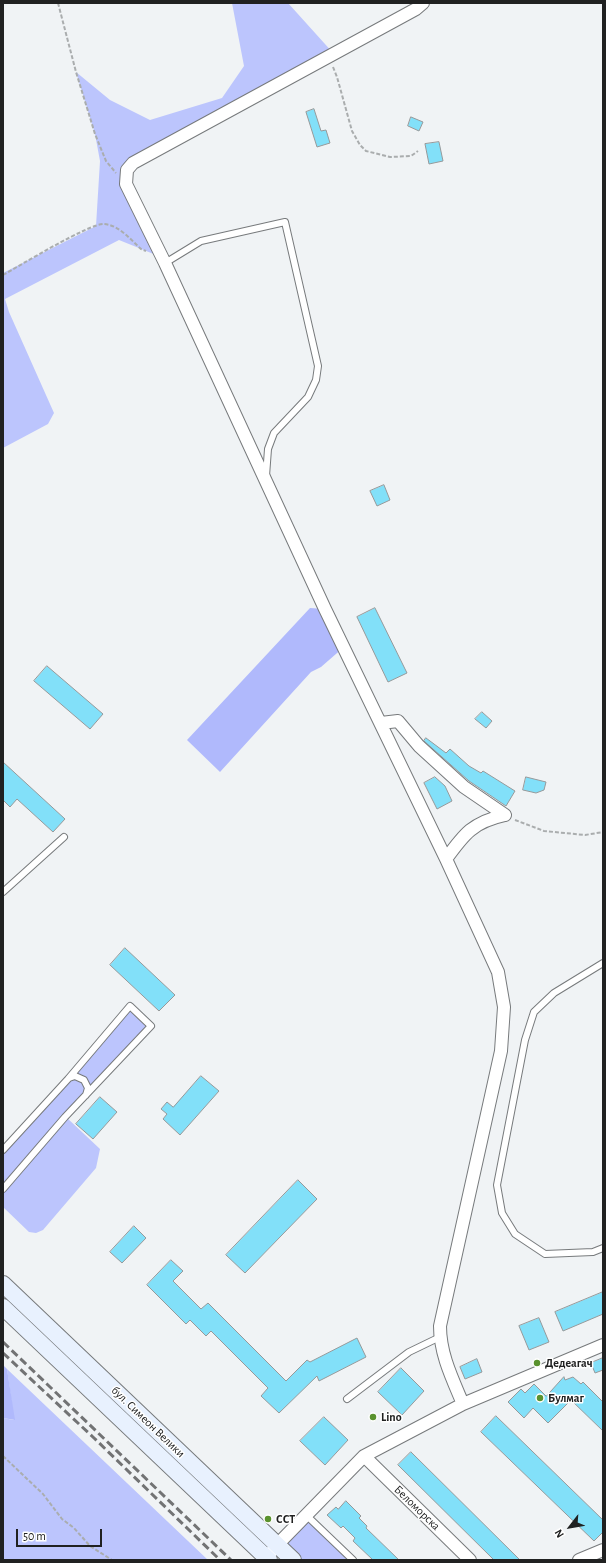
<!DOCTYPE html>
<meta charset="utf-8">
<style>
body{margin:0}
#map{position:relative;width:606px;height:1563px;overflow:hidden;background:#f0f3f5;font-family:"Alegreya Sans",sans-serif}
canvas{display:block}
.frame{position:absolute;inset:0;border:4px solid #202121;pointer-events:none}
.north{position:absolute;left:550px;top:1507px;width:40px;height:40px;-webkit-text-stroke:3px #fff;paint-order:stroke;rotate:239deg;font-size:11px;font-weight:700;line-height:16px;text-align:center;color:#202121}
.north::after{content:'';display:block;margin:auto;width:14px;height:18px;background:#202121;clip-path:polygon(50% 0,100% 100%,50% 72%,0 100%)}
.scale{position:absolute;left:16px;top:1529px;width:86px;height:18px;box-sizing:border-box;border:2px solid #202121;border-top:0;padding-left:5px;font-size:12px;line-height:14px;white-space:nowrap;color:#202121;-webkit-text-stroke:3px #fff;paint-order:stroke}
</style>
<div id="map">
<canvas width="606" height="1563"></canvas>
<div class="frame"></div>
<div class="north">N</div>
<div class="scale">50 m</div>
</div>
<script>
const ctx = document.querySelector('canvas').getContext('2d');
ctx.lineJoin = 'round';
function paint(path, color) { ctx.fillStyle = color; ctx.fill(path, 'evenodd'); }
function strokePath(path, color, width, dash) { ctx.strokeStyle = color; ctx.lineWidth = width; ctx.lineCap = dash ? 'butt' : 'round'; ctx.setLineDash(dash || []); ctx.stroke(path); }
function write(font, color, halo, rows, align = 'center') {
  ctx.font = font + ' "Alegreya Sans",sans-serif'; ctx.lineWidth = 3; ctx.setLineDash([]); ctx.textBaseline = 'middle'; ctx.strokeStyle = halo; ctx.fillStyle = color; for (const [text, x, y, turn = 0] of rows) {
    ctx.save(); ctx.translate(x, y); ctx.rotate((+turn || 0) * Math.PI / 180); ctx.textAlign = isNaN(turn) ? turn : align; if (halo) ctx.strokeText(text, 0, 0); ctx.fillText(text, 0, 0); ctx.restore();
  }
}
paint(new Path2D(`
 M232,3H288L334,54L127,170L161,257L119,240L5,299L9,312L54,413L48,424L3,448V273L96,226L100,161L95,134L76,72L110,100L150,120L222,98L244,66Z
 M130,1006L151,1026L66,1117L100,1149L96,1168L43,1230L36,1233L29,1232L3,1207V1150Z
 M7,1369L208,1560H3V1418L14,1420Z
 M306,1515L353,1560H293L277,1545Z`), '#bcc5fd');
paint(new Path2D(`
 M310,608L325,609L344,647L321,667L311,672L220,772L187,740Z
 M3,1365L7,1369L15,1420L3,1418Z`), '#b0b9fc');
const building = new Path2D(`
 M314,109L321,131L326,130L330,143L317,147L306,112Z
 M411,117L423,122L419,131L408,126Z
 M439,142L443,161L429,164L425,144Z
 M384,485L390,500L377,506L370,491Z
 M375,608L407,673L388,682L357,617Z
 M47,666L103,714L90,729L34,681Z
 M482,712L492,721L486,728L475,719Z
 M426,738L446,753L450,749L469,766L481,773L483,771L515,791L506,806L469,781L424,741Z
 M3,762L65,819L53,832L17,799L10,807L3,800Z
 M435,777L445,786L452,801L437,809L424,783Z
 M526,777L546,782L544,790L536,793L523,790Z
 M125,948L175,995L159,1011L110,965Z
 M201,1076L219,1091L180,1135L163,1119L167,1114L161,1109L167,1102L173,1107Z
 M100,1097L117,1112L93,1139L76,1124Z
 M298,1180L317,1199L245,1273L226,1255Z
 M134,1226L146,1238L122,1263L110,1252Z
 M171,1260L183,1271L173,1281L201,1309L208,1303L286,1381L307,1360L310,1362L357,1338L366,1357L319,1381L317,1376L279,1413L261,1396L268,1388L211,1331L206,1336L190,1320L186,1324L147,1285Z
 M603,1292V1314L563,1331L555,1312Z
 M539,1318L549,1342L529,1350L519,1326Z
 M603,1358V1370L595,1373L591,1363Z
 M477,1359L482,1372L465,1379L460,1367Z
 M401,1368L424,1391L402,1415L378,1392Z
 M564,1377L565,1380L573,1377L581,1384L583,1382L603,1402V1431L571,1400L548,1423L533,1408L524,1418L508,1402L521,1389L525,1393L534,1384L546,1396Z
 M496,1416L603,1520V1532L594,1541L481,1432Z
 M324,1417L348,1440L325,1465L300,1441Z
 M411,1452L520,1560H494L398,1465Z
 M346,1501L361,1516L359,1518L367,1526L366,1528L399,1560H373L353,1541L355,1538L343,1526L341,1528L327,1515L336,1507L338,1509Z`);
paint(building, '#82e0f9');
strokePath(building, '#96999a', 1);
const service = new Path2D(`
 M165,263L201,241L285,222L318,366L316,380L308,397L274,433L268,449L266,476
 M3,892L64,837
 M603,963L554,993L534,1012L525,1040L497,1185L502,1213L515,1234L545,1254L593,1252L603,1248
 M69,1078L75,1076L84,1080L88,1088L86,1095
 M3,1150L68,1079L130,1006L151,1026L65,1117L3,1189
 M347,1399L409,1352L440,1337
 M306,1515L353,1560`);
const minor = new Path2D(`
 M423,3L416,9L133,163L127,170L126,184L165,263L325,609L446,859L498,972L504,1007L501,1051L440,1326C440,1354 452,1378 463,1404
 M381,723L398,721L419,746L464,787L505,815
 M446,859C464,834 473,822 505,815
 M364,1456L470,1560
 M267,1557L277,1545L364,1456L463,1404L603,1345
 M579,1560L603,1550`);
const secondary = new Path2D(`
 M3,1284L293,1560
 M3,1307L269,1560`);
strokePath(service, '#777a7c', 8);
strokePath(minor, '#777a7c', 14);
strokePath(secondary, '#777a7c', 18);
strokePath(new Path2D(`
 M58,3L76,72L95,134L106,161L116,173
 M333,67L337,77L352,131L360,145L366,151L390,157L411,156L418,151
 M3,275C19,266 90,223 104,224C119,225 130,239 141,249L146,251
 M515,820L544,831L585,835L603,832
 M3,1456L43,1494L62,1519L74,1528L90,1546L112,1560`), '#aaadae', 2, [4, 2]);
strokePath(service, '#fff', 6);
strokePath(minor, '#fff', 12);
strokePath(secondary, '#e8f1fe', 16);
strokePath(new Path2D(`
 M3,1342L231,1560
 M3,1353L94,1438L220,1560`), '#727374', 3, [8, 4]);
for (const [x, y, r, color] of [
 [537,1363,4,"#5a922e"],
 [540,1398,4,"#5a922e"],
 [373,1417,4,"#5a922e"],
 [268,1519,4,"#5a922e"]
]) { const dot = new Path2D(); dot.arc(x, y, r, 0, 2 * Math.PI); ctx.fillStyle = color; ctx.fill(dot); strokePath(dot, '#fff', 1.5); }
write('bold 12px', '#202121', '#fff', [
 ["Дедеагач",545,1363],
 ["Булмаг",548,1398],
 ["Lino",381,1417],
 ["ССТ",276,1519]
], 'left');
write('12px', '#202121', '#fff', [
 ["бул. Симеон Велики",148,1422,44],
 ["Беломорска",417,1508,44]
]);
</script>
